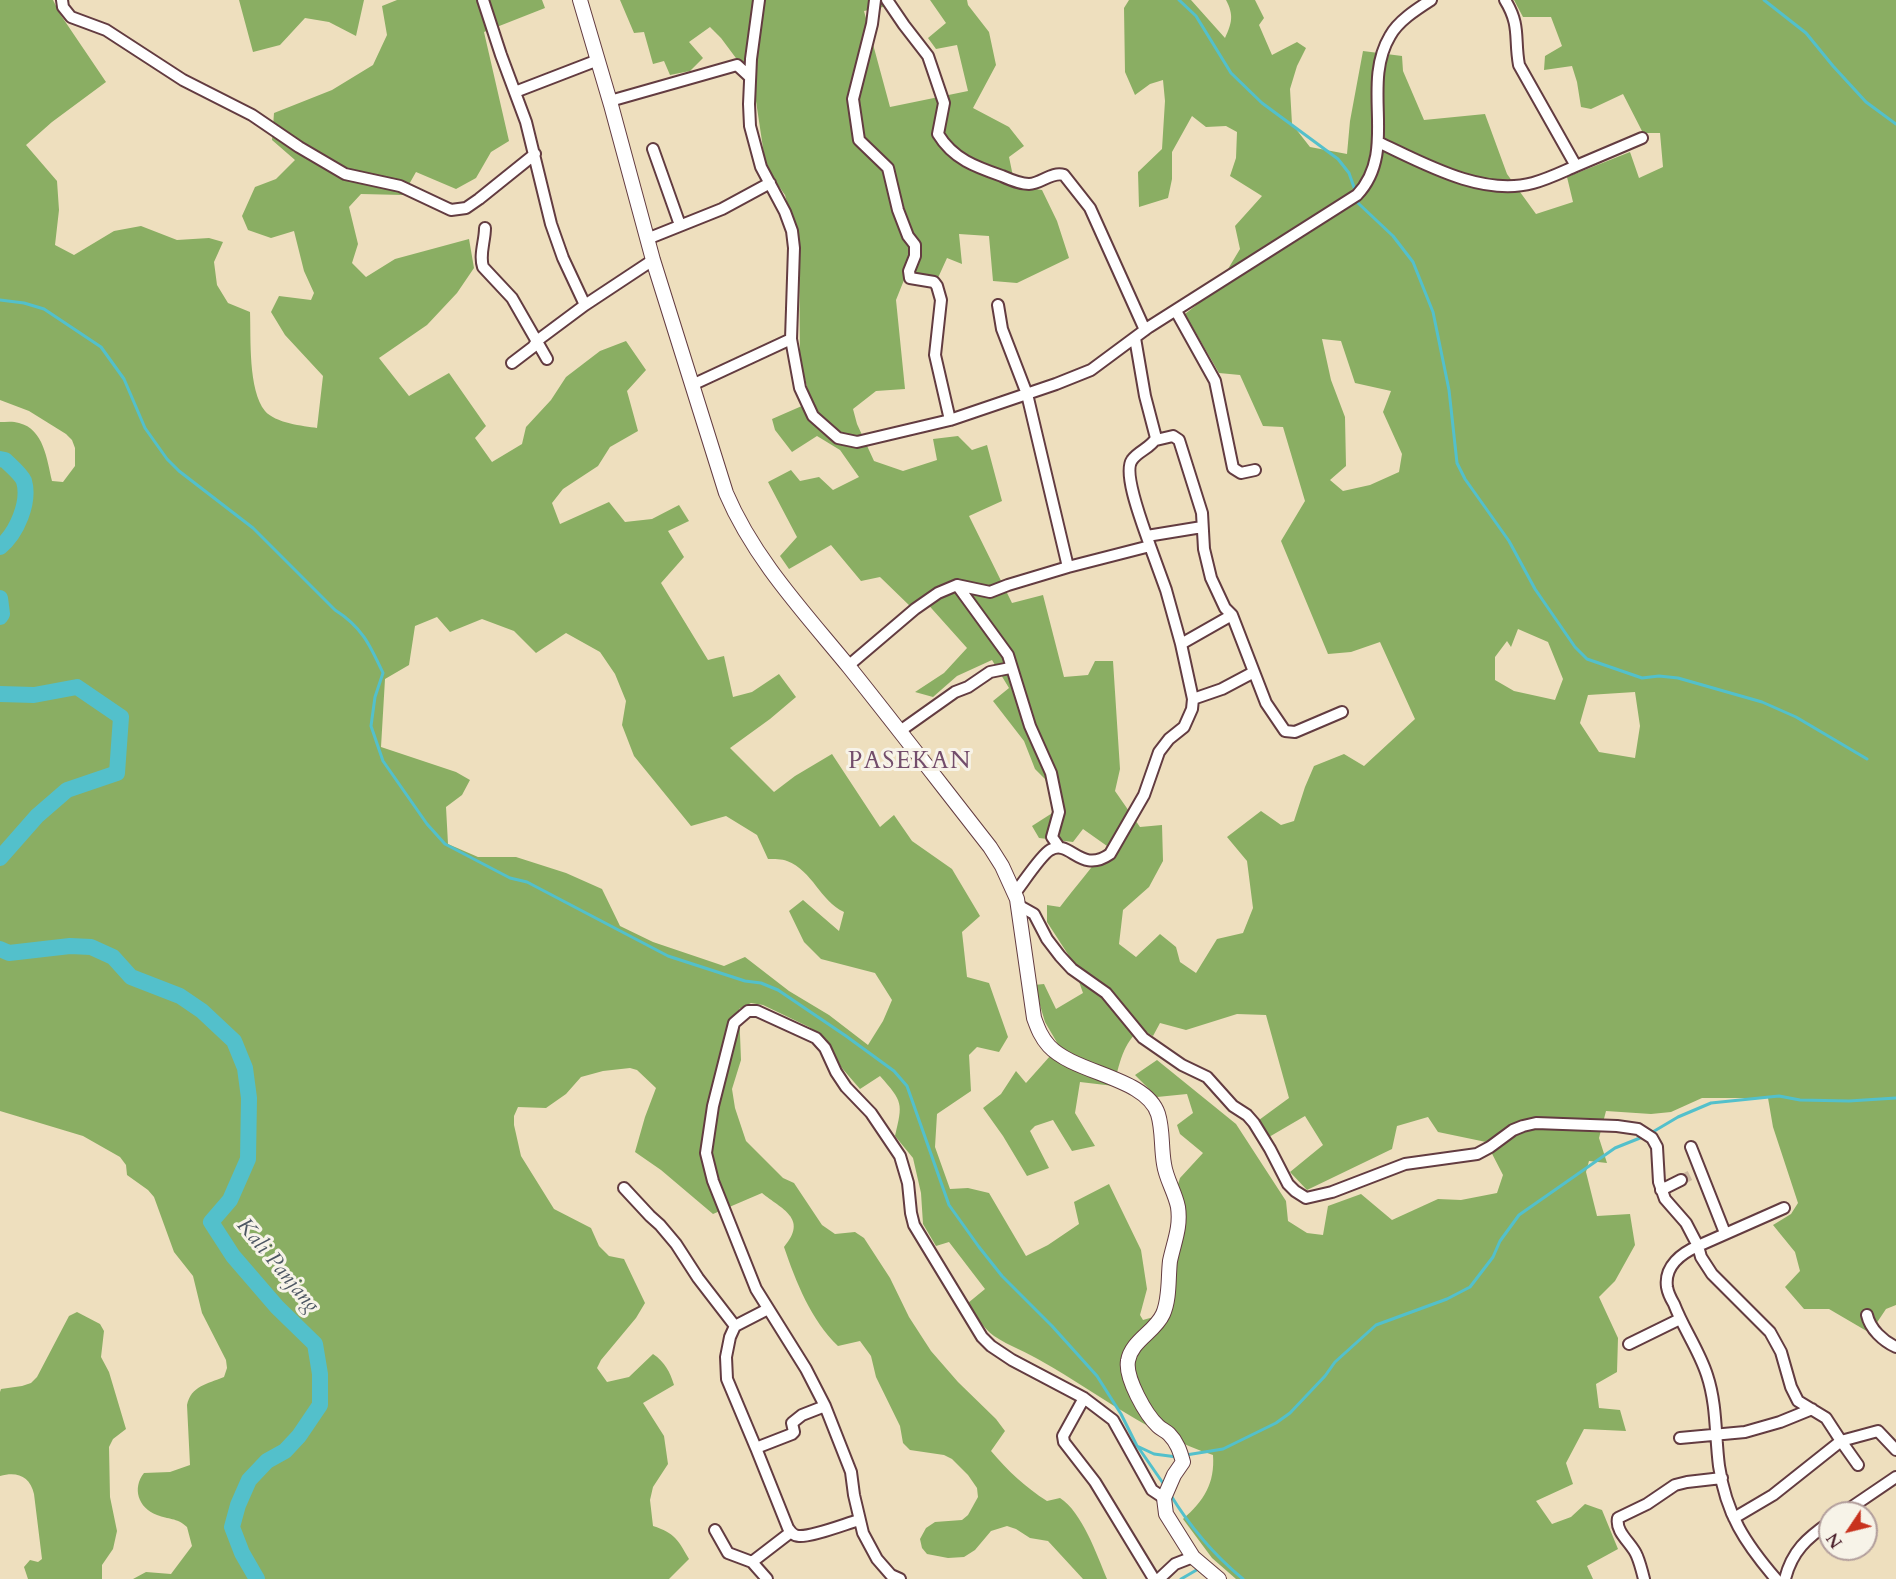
<!DOCTYPE html>
<style>
body{margin:0}
#map{position:relative;width:1896px;height:1579px;overflow:hidden;background:#eedfbe;font-family:Cardo,serif}
canvas{display:block}
.north{position:absolute;left:1818px;top:1501px;width:60px;height:60px;box-sizing:border-box;background:#f7f3e8;border:2px solid #b29e9c;border-radius:50%;rotate:235deg;font-size:16px;font-weight:700;line-height:24px;text-align:center;color:#4a1f2b}
.north::after{content:'';display:block;margin:auto;width:21px;height:27px;background:#c8321e;clip-path:polygon(50% 0,100% 100%,50% 72%,0 100%)}
</style>
<div id="map">
<canvas width="1896" height="1579"></canvas>
<div class="north">N</div>
</div>
<script>
const ctx = document.querySelector('canvas').getContext('2d');
ctx.lineJoin = 'round';
function paint(path, color) { ctx.fillStyle = color; ctx.fill(path, 'evenodd'); }
function strokePath(path, color, width, dash) { ctx.strokeStyle = color; ctx.lineWidth = width; ctx.lineCap = dash ? 'butt' : 'round'; ctx.setLineDash(dash || []); ctx.stroke(path); }
function write(font, color, halo, rows, align = 'center') {
  ctx.font = font + ' Cardo,serif'; ctx.lineWidth = 6; ctx.setLineDash([]); ctx.textBaseline = 'middle'; ctx.strokeStyle = halo; ctx.fillStyle = color; for (const [text, x, y, turn = 0] of rows) {
    ctx.save(); ctx.translate(x, y); ctx.rotate((+turn || 0) * Math.PI / 180); ctx.textAlign = isNaN(turn) ? turn : align; if (halo) ctx.strokeText(text, 0, 0); ctx.fillText(text, 0, 0); ctx.restore();
  }
}
paint(new Path2D(`
 M0,0H53L60,14L106,82L52,122L26,145L57,181L59,210L55,245L74,255L114,231L141,226L177,240L209,238L223,242L214,262L217,285L228,303L250,312C251,338 248,390 265,411C275,423 303,426 317,428L323,376L285,335L271,312L279,296L311,300L314,293L304,271L294,231L271,238L248,230L242,216L255,187L276,179L295,160L272,140L274,113L332,90L373,65L387,35L382,6L397,0H542L545,8L484,32L509,141L491,152L476,178L456,189L416,172L403,195L361,194L349,207L358,244L352,263L366,277L395,259L469,239L474,268L457,293L427,325L379,358L409,396L449,373L486,426L475,438L492,462L522,444L526,427L551,400L566,377L600,351L626,341L646,370L627,391L638,431L610,447L598,466L563,489L552,503L560,524L609,502L625,522L652,519L679,505L689,521L668,531L684,557L661,583L708,660L724,656L733,697L752,692L779,674L796,697L770,719L730,748L774,792L795,776L832,754L880,827L894,815L912,841L952,869L980,916L962,932L967,977L989,983L1008,1037L999,1052L977,1047L969,1055L971,1091L937,1114L935,1147L950,1189L968,1188L989,1193L1026,1256L1048,1245L1079,1224L1074,1202L1109,1184L1141,1250L1147,1289L1140,1315L1143,1320L1157,1316L1175,1263L1176,1190L1180,1178L1203,1153L1180,1134L1177,1125L1193,1113L1187,1094L1157,1097L1135,1075L1157,1060L1236,1124L1286,1201L1288,1221L1307,1233L1323,1235L1328,1206L1361,1194L1392,1220L1438,1199L1461,1200L1497,1193L1503,1175L1486,1142L1438,1132L1428,1117L1397,1126L1392,1149L1307,1190L1290,1172L1323,1145L1305,1116L1269,1137L1259,1120L1289,1098L1266,1015L1237,1014L1186,1030L1160,1023L1153,1036L1141,1029C1123,1042 1119,1065 1114,1086L1080,1082L1075,1113L1095,1146L1072,1151L1053,1120L1035,1126L1030,1131L1049,1168L1027,1176L1003,1136L983,1108L1001,1094L1016,1071L1026,1083L1059,1046L1045,1022L1034,985L1044,984L1056,1009L1083,993L1071,959L1047,922V905L1060,907C1076,886 1093,867 1107,846L1083,829L1073,842L1039,838L1032,826L1057,810L1045,779L1035,769L1024,741L993,701L1009,688L992,660L957,676L933,697L915,692L944,673L967,648L924,600L912,608L880,577L861,581L831,545L789,569L780,556L797,537L768,482L791,470L800,481L819,477L833,490L859,477L840,450L817,436L792,452L775,430L772,419L811,402L800,360L799,247L785,195L766,168L753,81L721,38L710,27L689,42L703,58L690,71L670,75L664,61L653,64L644,32L634,33L620,0H892L883,7L864,11L890,107L968,91L957,45L936,49L928,38L946,23L930,0H967L968,5L989,32L996,65L973,108L1009,127L1024,146L1009,157L1015,186L1042,190L1057,221L1069,258L1017,283L993,281L989,236L959,234L962,264L947,258L937,280L906,275L896,300L905,389L876,391L853,409L857,424L874,461L903,471L937,460L933,439L958,436L972,450L987,445L1002,501L969,516L1012,603L1043,595L1064,677L1088,675L1095,661H1113L1120,769L1115,791L1140,827L1162,825L1163,861L1149,887L1123,910L1119,944L1136,957L1160,934L1176,947L1180,962L1196,973L1217,939L1243,933L1253,908L1247,861L1227,837L1261,811L1281,825L1294,821L1305,787L1314,766L1344,754L1364,766L1415,719L1380,642L1351,652L1328,654L1281,541L1305,501L1283,427L1263,426L1240,375L1219,373L1185,314L1199,303V290L1228,269L1240,249L1235,226L1262,196L1230,176L1236,158L1237,132L1226,126L1206,127L1192,116L1172,152V179L1168,198L1139,207L1138,172L1162,149L1165,101L1163,80L1150,84L1135,95L1125,72L1124,8L1129,0H1191L1225,38C1232,23 1234,15 1226,0H1255L1264,18L1259,25L1272,55L1297,42L1306,48L1297,66L1290,89L1292,124L1310,147L1347,154L1350,121L1363,51L1402,56L1403,71L1424,120L1485,114L1507,174L1536,214L1573,202L1567,177L1630,152L1639,178L1663,167L1660,133H1643L1623,94L1591,109L1581,107L1577,82L1572,66L1544,70L1545,56L1562,46L1551,17H1523L1514,0H1896V1305L1886,1309L1870,1333L1829,1309H1804L1785,1287L1800,1271L1795,1252L1773,1225L1791,1214L1798,1203L1773,1127L1768,1098H1702L1671,1112L1651,1114L1606,1111L1599,1138L1607,1163L1589,1161L1586,1172L1597,1216L1630,1214L1635,1245L1615,1281L1599,1297L1618,1338L1617,1372L1596,1384L1599,1408L1620,1410L1626,1431L1584,1429L1566,1463L1573,1484L1536,1501L1552,1524L1571,1517L1585,1504L1602,1510L1618,1549L1587,1566L1593,1579H1236L1212,1558L1183,1519C1204,1501 1215,1483 1213,1455C1151,1435 1099,1394 1043,1362C1027,1352 1009,1346 994,1336C983,1328 975,1314 968,1303L985,1289L949,1242L936,1246L923,1224L921,1193L913,1158L895,1136C903,1103 903,1102 880,1076L860,1089L841,1067L826,1039L809,1027L763,1005L751,1003L739,1009L741,1060L732,1089L735,1108L746,1141L783,1178L794,1183L822,1225L835,1234L855,1232L864,1238L890,1278L909,1317L931,1351L958,1382L996,1419L1005,1431L991,1451C1008,1471 1025,1487 1047,1501L1060,1498C1082,1512 1097,1555 1107,1579H1083L1048,1541L1030,1538L1016,1529L1007,1526L991,1531L975,1550L964,1557L948,1558L927,1554L922,1548L920,1539L926,1528L935,1522L962,1520L968,1515L978,1497L977,1488L968,1475L952,1459L944,1455L910,1450L903,1443L900,1426L876,1377L871,1356L860,1341L838,1346C811,1320 796,1282 784,1247C809,1218 781,1209 762,1193L713,1214L661,1170L635,1152L645,1117L656,1088L637,1070L630,1068L603,1071L581,1077L566,1094L546,1108L518,1107L514,1116V1125L521,1156L554,1209L591,1228L599,1246L609,1256L624,1259L645,1303L636,1318L601,1360L597,1368L607,1382L629,1377L653,1354C665,1362 670,1372 674,1385L643,1403L664,1436L668,1464L653,1487L650,1500L653,1526C675,1533 678,1540 689,1559L669,1579H133L146,1572L171,1574L192,1546L187,1527C176,1517 169,1520 157,1515C138,1508 132,1488 144,1473L170,1472L190,1465L187,1405C191,1386 207,1384 224,1377L227,1368L226,1360L202,1313L193,1276L174,1252L154,1197L148,1190L127,1175L126,1165L120,1157L83,1136L0,1111V422C6,422 13,421 19,423C44,429 47,460 52,481L63,482L75,466V448L72,440L66,434L29,411L0,400ZM1322,339L1341,341L1355,383L1391,391L1383,412L1402,454L1399,472L1370,485L1343,491L1330,480L1346,466L1345,417L1331,380ZM437,617L450,632L482,619L514,631L536,653L566,633L600,652L615,674L626,701L622,725L634,756L691,826L726,816L757,835L768,859C774,859 782,859 787,861C813,871 820,901 844,912L839,931L803,900L789,911L804,942L821,959L875,973L892,1000L883,1021L868,1045L829,1015L789,991L745,957L724,966L653,942L620,926L602,889L566,873L516,857H478L448,844L446,807L462,795L470,780L456,772L381,747L385,679L409,665L415,626ZM1518,629L1548,642L1563,679L1555,700L1514,691L1495,680V657L1507,641L1511,647ZM1635,692L1640,726L1635,758L1599,752L1580,723L1588,695Z
 M239,0H364L356,36L329,22L305,18L280,45L253,52Z
 M77,1312L100,1324L104,1331L101,1357L109,1372L126,1429L113,1439L109,1447L110,1497L117,1531L113,1549L102,1565V1579H28L24,1567L30,1560L38,1562L42,1559L34,1494C30,1476 17,1471 0,1476V1392L1,1389L22,1386L31,1383L37,1377L69,1316Z`), '#8aae63');
strokePath(new Path2D(`
 M1179,0L1196,16L1231,73L1262,103L1338,159L1349,173L1356,193
 M1764,0L1806,33L1833,66L1866,102L1896,124
 M1357,199L1358,203L1393,236L1413,262L1433,312L1449,390L1457,463L1465,479L1509,541L1535,589L1575,647L1587,659L1642,678L1659,676L1678,678L1762,702L1796,717L1867,759
 M0,300L24,303L44,309L101,347L124,379L145,428L167,459L179,471L253,528L335,610C362,627 370,645 383,673L375,697L371,726L383,761L427,824L445,844L510,878L527,882L668,956L745,981L761,983L778,990L846,1036L894,1071L907,1086L949,1205L979,1247L1002,1276L1052,1326L1097,1376L1121,1414L1137,1446L1154,1454L1177,1457
 M1651,1133L1678,1117L1711,1103L1779,1096L1800,1100L1849,1101L1896,1098
 M1138,1447L1165,1486
 M1186,1455L1223,1449L1276,1423L1290,1413L1325,1376L1335,1362L1376,1325L1447,1299L1470,1287L1493,1257L1500,1241L1519,1215L1615,1148L1645,1136
 M1170,1494C1190,1527 1214,1555 1243,1579
 M1181,1579L1200,1568`), '#53c0cb', 3);
strokePath(new Path2D(`
 M0,459L5,460C10,465 21,474 24,481C30,502 17,533 0,547
 M0,598L2,614L0,617
 M0,694L34,695L77,687L121,717L117,773L67,790L37,816L0,858
 M0,949L9,953L70,946L91,947L113,957L131,977L180,996L202,1011L234,1041L245,1068L249,1098L248,1159L230,1200L211,1222L233,1256L277,1307L315,1344L320,1374V1405L299,1436L285,1451L267,1461L249,1480L238,1505L232,1527L242,1553L257,1579`), '#53c0cb', 16);
strokePath(new Path2D(`
 M1681,1180L1695,1173`), '#cdb9a1', 10, [10, 5]);
const minor = new Path2D(`
 M62,0L63,7L71,17L106,30L183,80L252,115L299,147L345,174L400,186L451,210L466,208L479,199L535,154
 M483,0L501,55L526,122L551,224L563,258L585,305
 M759,0L751,59L749,104L750,126L761,167L785,212L792,231L794,248L791,339L800,388L813,416L838,438L857,442L950,420L1056,384L1091,370L1149,327L1357,195C1399,151 1360,86 1390,36C1398,21 1417,9 1431,0
 M875,0L872,24L853,99L859,140L888,168L898,210L908,236L915,245V256L909,271L910,278L934,282L937,286L941,300L935,355L950,420
 M887,0L904,25L928,56L944,103L938,134C953,159 976,167 1002,176C1011,180 1020,184 1029,184C1041,184 1052,171 1064,175L1090,208L1145,330
 M515,92L598,60
 M610,101L737,65L750,77
 M1378,142C1423,163 1482,197 1533,183C1548,179 1562,172 1576,166L1519,65C1514,38 1521,26 1505,0
 M653,149L680,225
 M1576,166L1642,138
 M485,228C485,241 479,255 483,267L512,298L547,359
 M647,239L722,209L770,183
 M998,305L1002,329L1027,394L1068,567L1150,546L1166,590L1181,644L1193,699L1192,709L1184,727L1169,739L1159,752L1144,795L1110,854C1080,875 1070,838 1050,850C1041,855 1023,883 1015,893
 M1176,311L1215,381L1233,468L1241,473L1255,470
 M1135,338L1145,396L1156,438C1151,448 1138,451 1132,460C1122,474 1145,530 1150,546
 M512,363L533,347L538,340L585,305L653,260
 M692,385L791,339
 M1156,440L1173,436L1179,440L1202,513L1204,549L1211,578L1225,608L1232,615L1254,672L1222,689L1193,699
 M1147,536L1202,527
 M957,585L1008,655L1030,726L1051,773L1059,812L1052,837L1059,847
 M1181,644L1232,615
 M848,666L915,609L938,593L957,585L990,592L1008,585L1068,567
 M1254,672L1266,703L1285,731L1295,732L1342,712
 M900,731L955,692L968,687L990,672L1010,668
 M1018,905L1034,914L1047,939L1060,956L1072,969L1106,993L1143,1038L1182,1065L1207,1077L1233,1106L1247,1115L1254,1123L1270,1149L1288,1184L1295,1191L1306,1198L1332,1192L1405,1164L1477,1154L1490,1147L1513,1130L1523,1126L1536,1123L1617,1126L1638,1129L1652,1138L1657,1147L1659,1182L1665,1199L1686,1223L1698,1246C1682,1253 1664,1266 1667,1287C1668,1293 1671,1299 1674,1304C1683,1328 1699,1350 1707,1375C1717,1405 1715,1435 1719,1466C1726,1514 1745,1543 1776,1579
 M1691,1147L1725,1233
 M624,1188L650,1216L660,1225L676,1244L698,1278L735,1326
 M1661,1190L1681,1180
 M1784,1208L1698,1246L1701,1257L1712,1274L1770,1332L1781,1352L1791,1387L1798,1401L1826,1418L1841,1441L1878,1431L1896,1450
 M1867,1315C1870,1329 1883,1341 1896,1347
 M1629,1344L1680,1319
 M1084,1398L1063,1436L1064,1442L1095,1482L1154,1579
 M825,1406L802,1415L792,1423L794,1432L792,1434L756,1448L788,1528C791,1532 793,1536 799,1536C812,1537 845,1524 859,1520
 M1680,1438L1745,1432L1780,1422L1812,1409
 M756,1448L727,1379L726,1357L730,1337L735,1326L768,1309
 M1843,1513L1896,1477
 M1734,1518L1773,1495L1841,1441L1858,1465
 M715,1530L728,1553L752,1562L767,1579
 M752,1562L791,1532
 M900,1579L891,1575L877,1559L863,1533L854,1495L851,1472L825,1406L806,1369L756,1289L713,1181L706,1153L713,1106L734,1023L748,1011H757L816,1038L825,1048L836,1072L846,1087L871,1113L900,1156L908,1183L911,1213L914,1225L982,1337L991,1346L1012,1360L1084,1398L1113,1420L1152,1490L1164,1498
 M1159,1579L1175,1564L1193,1557
 M1644,1579C1642,1571 1640,1563 1637,1556C1632,1543 1615,1533 1618,1518L1647,1504L1675,1485L1687,1482L1722,1478
 M1785,1579C1792,1551 1807,1538 1830,1522`);
const tertiary = new Path2D(`
 M580,0L611,105L653,260L726,493C754,559 804,612 849,667C897,727 943,787 990,847L1002,866L1017,899L1034,1018C1038,1029 1041,1037 1049,1046C1075,1074 1146,1077 1158,1114C1163,1130 1161,1147 1164,1164C1166,1179 1175,1192 1178,1207C1181,1227 1174,1242 1170,1261C1168,1278 1170,1298 1163,1314C1155,1332 1131,1341 1128,1361C1125,1378 1146,1415 1158,1426C1161,1429 1166,1431 1169,1434C1177,1442 1180,1451 1183,1462L1174,1475L1164,1498L1166,1514L1193,1557L1219,1579`);
strokePath(minor, '#633c41', 14);
strokePath(tertiary, '#633c41', 16);
strokePath(minor, '#fff', 10);
strokePath(tertiary, '#fff', 14);
write('italic 22px', '#4d5763', '#f7f3e8', [
 ["Kali Panjang",277,1266,50]
]);
ctx.letterSpacing = '1.5px';
write('24px', '#734d6b', '#f7f3e8', [
 ["PASEKAN",910,762]
]);
ctx.letterSpacing = '0px';
</script>
